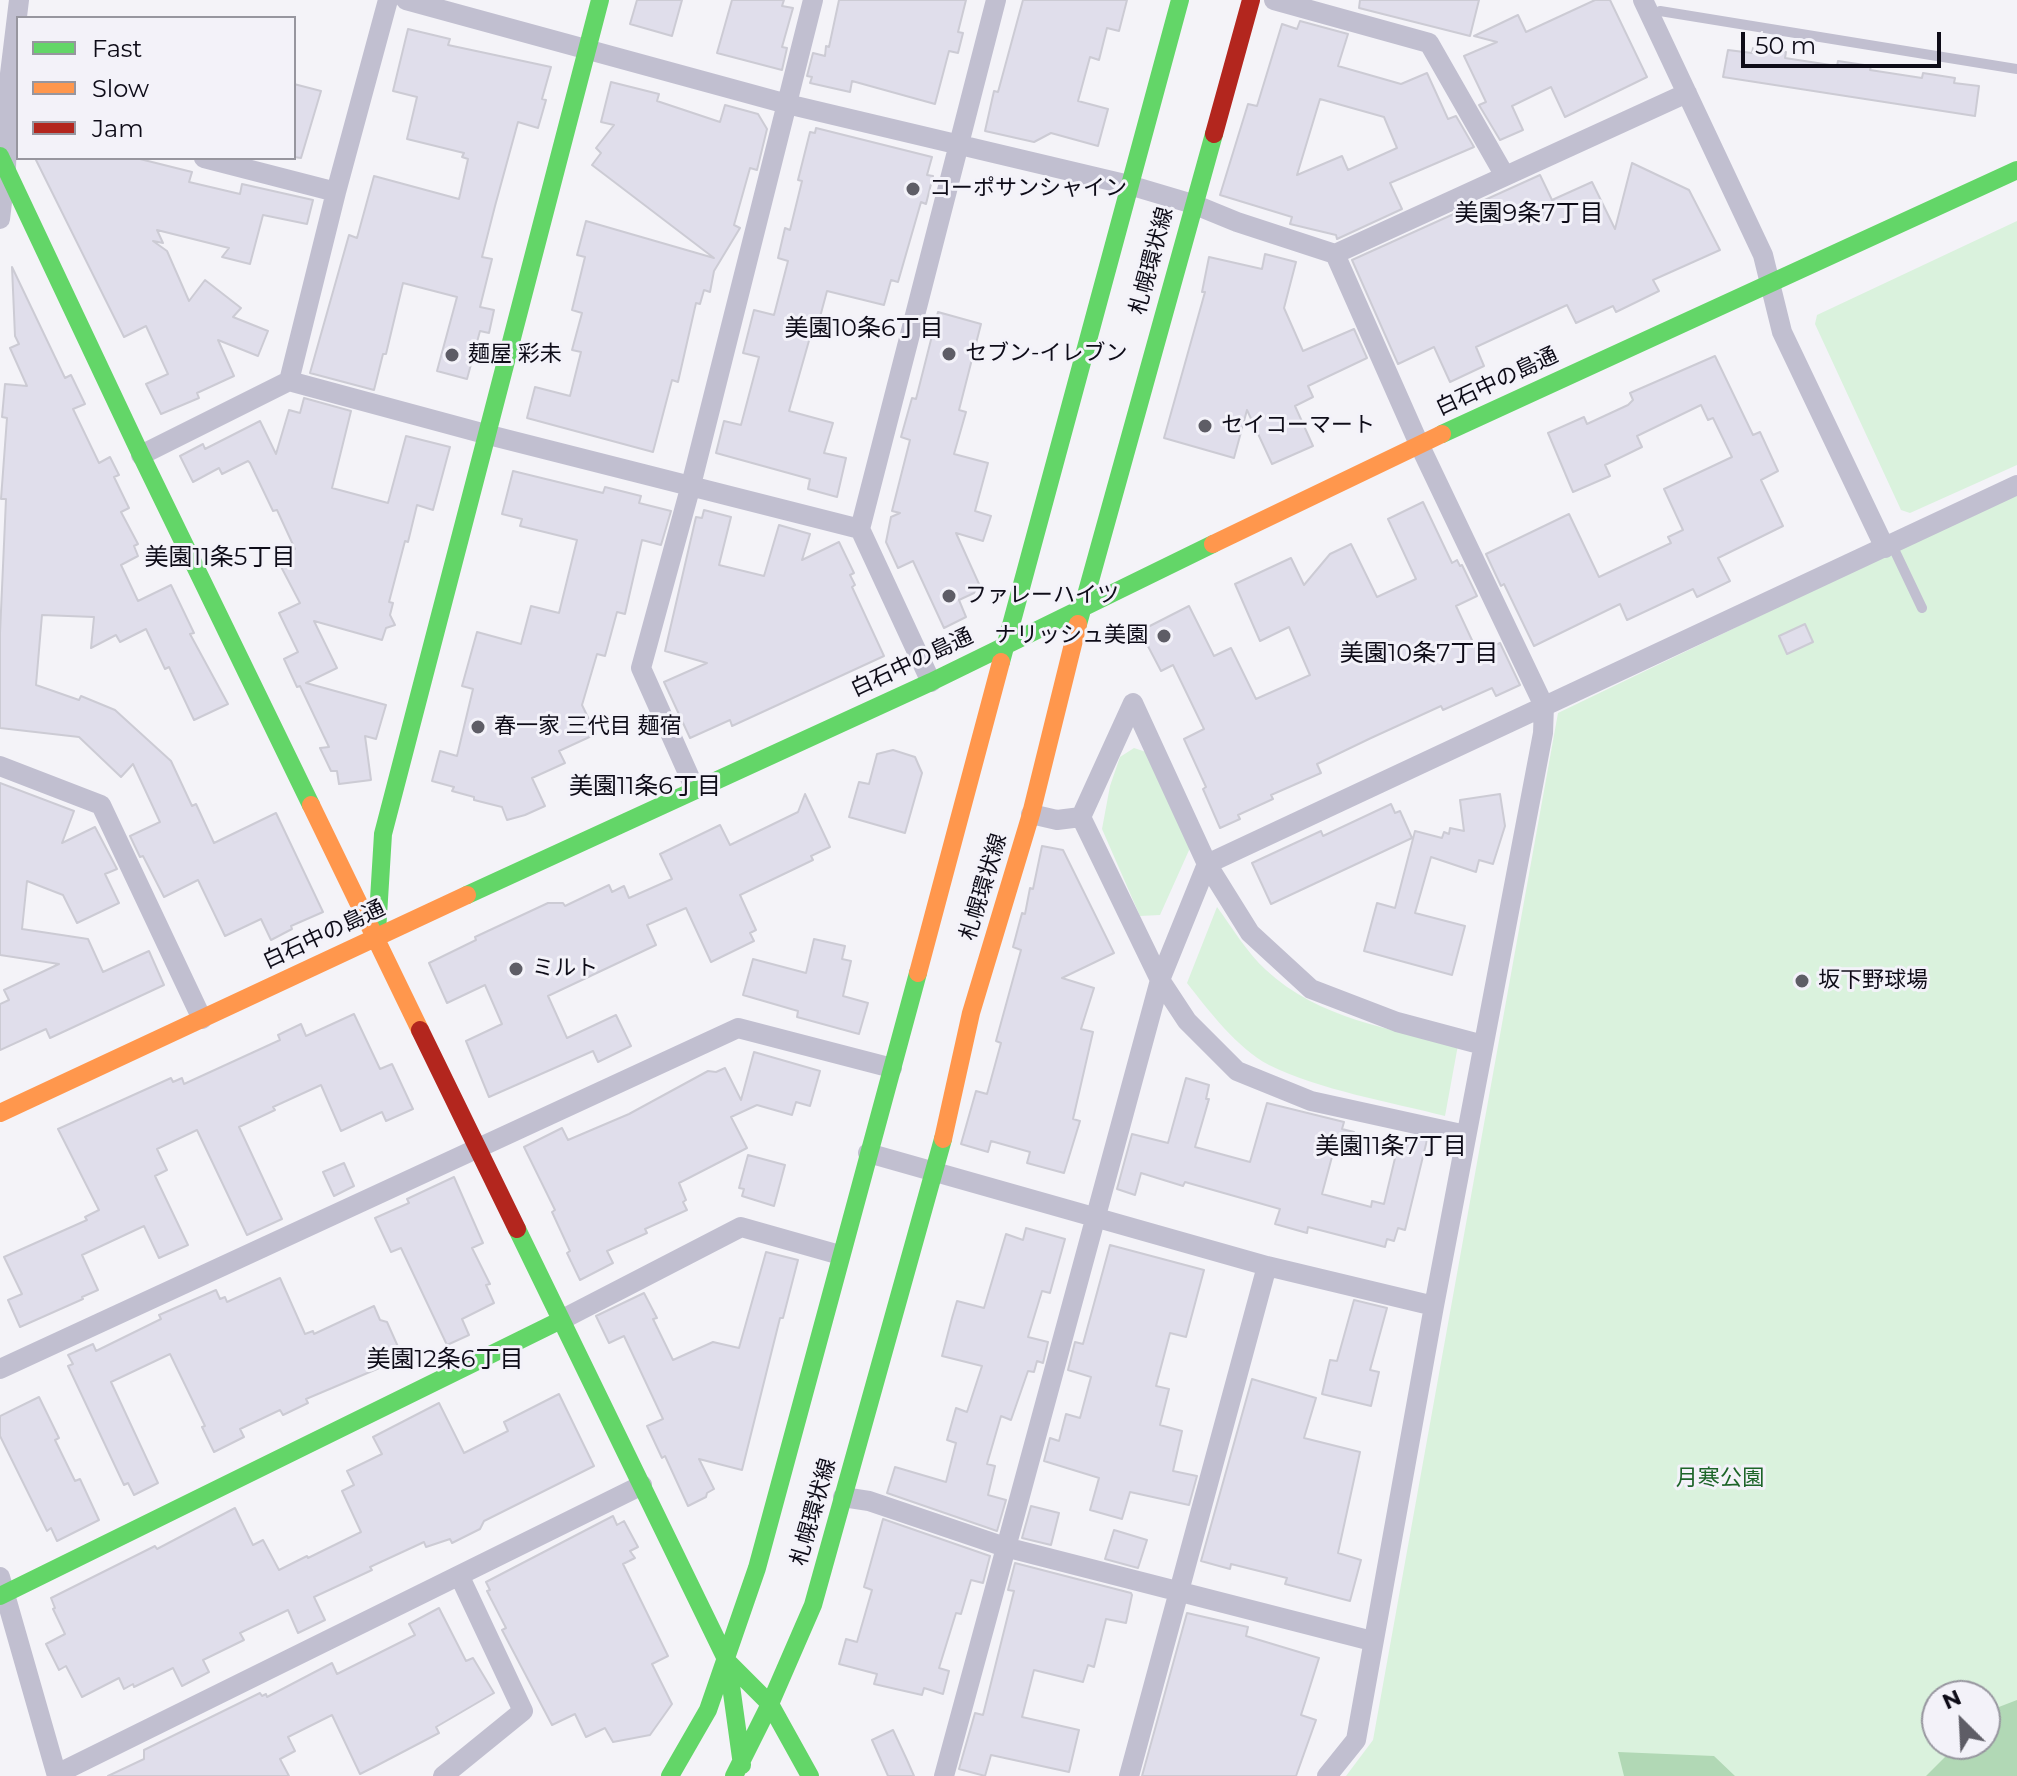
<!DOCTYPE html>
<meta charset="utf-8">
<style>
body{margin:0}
#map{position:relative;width:2017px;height:1776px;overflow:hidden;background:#f4f3f8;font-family:Montserrat,sans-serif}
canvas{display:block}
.legend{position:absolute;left:16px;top:16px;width:280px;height:144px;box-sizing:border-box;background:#f3f2f9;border:2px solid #97969f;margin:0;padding:10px 14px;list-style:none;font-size:24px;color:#0e0c18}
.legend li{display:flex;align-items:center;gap:16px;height:40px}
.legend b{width:40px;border:2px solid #97969f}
.north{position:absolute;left:1921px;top:1680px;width:80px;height:80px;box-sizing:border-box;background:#f3f2f9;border:2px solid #97969f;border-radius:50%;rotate:336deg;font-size:22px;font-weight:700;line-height:32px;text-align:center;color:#0e0c18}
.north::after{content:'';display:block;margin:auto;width:28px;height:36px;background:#5e5d66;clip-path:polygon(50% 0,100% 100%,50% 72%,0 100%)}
.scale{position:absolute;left:1741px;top:32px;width:200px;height:36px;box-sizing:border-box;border:4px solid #0e0c18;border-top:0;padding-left:10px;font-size:24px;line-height:28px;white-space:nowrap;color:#0e0c18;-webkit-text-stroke:6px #f3f2f9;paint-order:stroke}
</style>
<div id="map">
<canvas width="2017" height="1776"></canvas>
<ul class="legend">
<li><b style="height:10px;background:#63d668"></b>Fast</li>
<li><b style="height:10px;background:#ff974d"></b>Slow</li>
<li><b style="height:10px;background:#b3261e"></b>Jam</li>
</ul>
<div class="north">N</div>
<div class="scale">50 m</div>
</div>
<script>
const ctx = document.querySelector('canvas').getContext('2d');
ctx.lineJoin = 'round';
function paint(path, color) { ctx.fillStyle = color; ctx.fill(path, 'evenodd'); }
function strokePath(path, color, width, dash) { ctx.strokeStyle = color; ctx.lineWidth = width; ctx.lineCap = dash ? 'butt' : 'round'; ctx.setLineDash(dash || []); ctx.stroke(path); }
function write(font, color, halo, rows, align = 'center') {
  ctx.font = font + ' Montserrat,"Noto Sans JP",sans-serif'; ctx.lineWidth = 6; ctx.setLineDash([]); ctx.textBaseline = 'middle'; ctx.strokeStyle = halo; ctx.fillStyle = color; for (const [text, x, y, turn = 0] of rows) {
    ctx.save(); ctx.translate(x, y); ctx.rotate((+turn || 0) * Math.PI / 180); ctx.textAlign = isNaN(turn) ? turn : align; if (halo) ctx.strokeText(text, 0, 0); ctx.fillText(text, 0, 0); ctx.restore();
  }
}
paint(new Path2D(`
 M2017,221V465L1910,513L1901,510L1815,324L1817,315Z
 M2017,492V1776H1346L1373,1740L1558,713ZM1937,1696H1985V1744H1937Z
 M1134,748L1146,752L1190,848L1160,915L1140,916L1102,829L1110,786L1120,757Z
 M1217,907C1232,927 1247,953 1266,970C1319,1019 1390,1029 1458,1045L1445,1116C1391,1102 1319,1090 1269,1065C1238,1049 1208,1010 1187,983Z`), '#daf2dd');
paint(new Path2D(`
 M2017,1700V1776H1926L1958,1744H1985V1717L1991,1710Z
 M1618,1752L1714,1756L1735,1776H1624Z`), '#b1d8b5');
const building = new Path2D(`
 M637,0H682L672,36L630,24Z
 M732,0H784L782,6L793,8L782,47L787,48L782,70L717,53Z
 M839,0H966L958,32L963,33L958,53L949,51L935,104L852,81L850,92L810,83L812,77L807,76L813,53L825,56L826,46L829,47Z
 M1023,0H1127L1119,31L1107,28L1099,60L1090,57L1078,101L1108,109L1098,146L1051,133L1034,142L985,131L994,91L998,92Z
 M1360,0H1479L1470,36L1359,8Z
 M1595,0H1610L1647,77L1565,117L1551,87L1512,106L1523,130L1500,140L1479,105L1486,102L1464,56L1497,42L1474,36L1518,15L1526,32Z
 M1300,21L1348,34L1338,66L1401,84L1427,73L1448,119L1456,116L1474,147L1390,183L1402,209L1337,239L1336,235L1290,224L1292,217L1220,195L1248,104L1257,106L1282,24L1297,29ZM1320,99L1384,117L1397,148L1348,170L1342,156L1297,175Z
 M408,29L450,39L448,45L551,67L542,99L546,100L538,128L518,122L495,206L482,257L492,259L480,307L494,310L489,333L480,331L467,379L437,371L457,297L403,283L386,354H383L374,390L310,373L349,235L357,238L374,176L459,199L468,159L462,157L464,153L407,139L417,97L393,91Z
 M1753,48L1786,52L1785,58L1837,66L1838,61L1871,66L1870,70L1922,78L1923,73L1955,78L1954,83L1979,86L1975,116L1723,77L1728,50L1752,53Z
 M611,82L659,94L657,101L720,122L725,105L758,114L767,129L757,170L750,168L734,225L740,228L714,271L710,292L704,290L700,304L696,303L678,382L672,380L653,452L527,418L535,387L570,396L581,352L572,350L582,313L572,310L585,257L577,255L586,221L714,258L592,165L601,153L596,148L614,125L601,122Z
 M294,84L321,91L301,158L294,157Z
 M816,128L932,157L927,175L933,176L926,204L921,202L898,282L891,280L884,305L827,291L820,317L816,316L789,411L833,423L824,453L846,458L837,497L808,489L810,479L716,453L724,421L741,425L759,357L743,353L754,310L774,315L788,261L778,258L785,228L790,230L802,181L798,180L810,132L815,133Z
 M35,158H136L192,172L189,182L240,194L242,184L313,200L307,224L263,215L250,264L222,257L229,248L157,230L163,243L153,241L167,251L189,301L205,280L241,308L233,317L268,331L258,356L218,340L234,376L197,393L199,398L161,414L146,384L168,374L146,326L124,337Z
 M1632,163L1689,190L1720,250L1653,280L1659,291L1616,312L1613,306L1576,323L1567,305L1476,347L1484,366L1450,382L1434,347L1398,364L1352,260L1540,175L1552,200L1592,182L1615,229Z
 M1265,254L1296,262L1284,308L1303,351L1354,329L1367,358L1308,386L1313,397L1295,406L1313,446L1272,464L1247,410L1234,458L1164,438L1205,292H1202L1209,257L1262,269Z
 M12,267L65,378L71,375L85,404L73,409L99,463L110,457L119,475L114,477L129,508L121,512L138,544L134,546L138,556L121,565L138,601L171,585L194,633L190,634L228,704L194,720L169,667L165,669L146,629L120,642L116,635L91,648L94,617L42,615L36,685L79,700L81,696L115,710L171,761L192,806L196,804L214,843L276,813L323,912L291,926L292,929L271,940L261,919L225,936L198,880L164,897L143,856L140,857L130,836L160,822L133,764L121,777L79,737L0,728V633L6,499H1L7,418L2,417L5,384L27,386L10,348L19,344L15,336Z
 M938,312L981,324L959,410L966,412L954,454L988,463L975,511L991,516L983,541L956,533L979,584L974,593L959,600L966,617L944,628L913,561L898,568L886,542L891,517L900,513L892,511L910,440L901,437L912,398L916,399Z
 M1715,356L1753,435L1760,432L1778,471L1761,480L1783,526L1718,558L1730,581L1697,597L1693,589L1627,620L1620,604L1534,646L1504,584L1501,586L1486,554L1569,514L1599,577L1671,543L1668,537L1683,530L1664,489L1732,457L1713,418L1708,420L1701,405L1637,436L1642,447L1605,465L1610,476L1573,492L1548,433L1584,417L1587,424L1628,405L1633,400L1630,393Z
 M304,398L351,411L332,488L388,503L406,436L450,447L433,510L417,505L408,542L405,541L389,602L393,603L390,615L395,625L386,628L382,640L314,621L337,668L306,683L386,705L376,739L365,736L371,780L339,784L337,771H331L320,748L329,747L300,686L297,687L284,659L298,652L279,613L300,603L277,559L295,549L277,510L273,511L250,463L248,461L222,474L219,468L193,482L180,456L203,444L205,449L260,421L276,454L289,410L300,413Z
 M513,471L603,493L605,487L641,496L639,503L671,511L661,545L642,540L625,614L617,612L605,656L597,654L582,705L596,734L559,751L565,763L532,778L545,806L525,815L507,820L502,807L474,800V797L452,791L454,787L432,781L440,751L457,756L473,689L462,686L477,632L521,644L531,606L559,613L577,540L520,526L522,519L502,514Z
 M1423,502L1452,563L1457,560L1460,566L1462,565L1477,596L1456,606L1478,653L1500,643L1520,685L1496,696L1492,688L1443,710L1441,706L1371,738L1317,764L1321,773L1271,795L1273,799L1238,815L1240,819L1220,828L1203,789L1206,787L1184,739L1204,729L1173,665L1161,671L1140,631L1189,606L1214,656L1231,648L1256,699L1310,675L1289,627L1260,641L1235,584L1291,558L1304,585L1330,554L1351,544L1377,597L1416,579L1388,519Z
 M704,510L731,517L719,565L764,576L779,525L810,534L802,560L839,542L854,573L850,575L855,585L852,587L884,656L732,726L730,720L690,738L664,682L707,663L665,651L696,517L702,518Z
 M1805,624L1813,642L1787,654L1779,636Z
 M893,750L915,757L922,773L905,833L849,817L859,782L869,784L877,754Z
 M0,783L74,811L62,843L95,827L117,869L105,874L119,903L77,923L63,895L27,881L22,929L88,939L103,972L149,951L164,985L50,1038L46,1029L0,1050V1004L9,1000L4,990L59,964L0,955Z
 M805,794L830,847L811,856L813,860L740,895L756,930L750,933L754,941L711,962L686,908L647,925L656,945L548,996L567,1038L616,1015L631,1046L598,1062L593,1051L489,1097L466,1041L502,1024L485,985L447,1003L429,963L476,940L475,937L548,903H563L565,906L609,885L612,892L624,886L629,898L672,879L660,854L720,825L730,845L798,812Z
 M1500,794L1505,826L1493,864L1479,860L1476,872L1431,857L1415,913L1465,926L1452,975L1364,951L1377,903L1395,908L1415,831L1442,838L1444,832L1449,834L1450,828L1464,831L1460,800Z
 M1391,804L1395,813L1400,811L1412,838L1271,904L1252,863L1321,831L1323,836Z
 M1042,846L1063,850L1114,953L1062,978L1094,988L1081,1029L1093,1032L1073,1119L1080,1121L1064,1173L1027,1163L1030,1152L991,1141L988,1152L961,1144L976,1091L987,1094L1001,1043L996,1041L1021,950L1013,947L1022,913L1025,914L1030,888L1033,889Z
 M814,939L845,946L842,959L851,961L843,996L868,1003L859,1034L797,1017L798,1011L743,995L753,959L806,973Z
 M354,1014L380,1069L392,1064L413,1109L386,1121L382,1112L341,1131L321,1085L273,1107L275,1110L239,1127L282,1219L247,1235L197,1130L157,1149L167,1170L155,1176L188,1245L159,1258L144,1226L82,1255L98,1290L82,1297L83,1299L20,1327L8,1300L22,1294L4,1257L87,1220L85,1217L99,1210L58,1129L171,1078L173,1082L182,1078L184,1084L280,1040L278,1035L301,1024L306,1036Z
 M754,1052L820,1071L810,1106L796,1102L792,1115L757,1105L731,1117L747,1148L679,1183L686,1200L683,1202L687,1210L645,1229L647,1233L607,1251L613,1263L580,1280L567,1253L570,1251L552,1212L555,1210L524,1147L562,1128L568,1140L629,1114L708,1071L716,1072L725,1068L741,1100Z
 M1186,1078L1209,1085L1206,1099H1209L1195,1147L1250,1162L1267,1103L1344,1122L1342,1129L1354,1132L1348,1157L1333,1153L1322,1194L1371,1207L1372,1201L1384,1204L1396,1154L1400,1155L1406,1135L1427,1140L1405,1230L1398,1228L1394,1241L1387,1239L1385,1247L1308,1227L1307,1233L1275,1224L1280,1209L1185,1182L1183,1186L1141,1173L1135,1195L1117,1189L1132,1134L1168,1143Z
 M748,1155L785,1165L774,1206L742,1196L744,1189L739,1188Z
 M344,1163L354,1186L334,1196L323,1172Z
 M454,1177L483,1243L472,1248L490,1284L486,1285L494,1303L462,1319L469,1335L447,1345L401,1248L391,1252L375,1218L409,1203L407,1199Z
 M1026,1228L1065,1239L1050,1293L1042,1291L1028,1337L1048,1342L1043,1363L1037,1361L1034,1372L1028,1371L1011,1420L1001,1416L987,1464L995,1466L988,1495L1006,1500L997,1531L887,1493L895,1467L946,1482L956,1443L947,1440L956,1408L967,1412L982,1366L942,1356L952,1318L957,1301L984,1308L1006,1234L1023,1240Z
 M1110,1245L1204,1270L1186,1337L1170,1333L1156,1386L1169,1389L1160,1425L1182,1431L1173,1471L1197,1476L1189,1505L1130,1492L1122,1519L1090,1510L1099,1478L1096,1477L1044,1461L1050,1438L1059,1441L1066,1414L1080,1418L1091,1377L1068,1370L1075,1342L1083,1344Z
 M766,1252L798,1260L783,1318H780L742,1470L699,1459L714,1489L707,1493L706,1497L688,1506L665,1456L662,1458L647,1426L663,1419L624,1336L609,1343L596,1316L644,1293L657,1318L653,1319L673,1360L713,1342L739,1348Z
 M280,1278L305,1334L313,1331L314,1334L374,1306L380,1320L387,1322L403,1358L306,1399L308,1403L283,1415L280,1410L240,1429L244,1437L214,1452L202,1427L205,1426L170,1354L111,1382L158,1483L134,1495L128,1483L124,1485L68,1366L73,1364L68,1355L93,1344L96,1351L161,1319L159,1315L216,1290L220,1299L225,1297L227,1302Z
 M1354,1300L1387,1308L1370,1370L1379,1372L1371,1406L1322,1394L1330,1360L1337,1361Z
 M1252,1379L1316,1398L1304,1438L1360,1452L1338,1553L1361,1560L1350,1601L1285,1584L1287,1578L1231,1564L1230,1569L1201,1561Z
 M559,1394L594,1466L484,1521L480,1529L452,1543L450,1539L426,1547L424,1542L370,1567L372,1570L314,1597L325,1620L298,1633L288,1610L240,1633L244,1640L203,1660L209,1672L182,1686L173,1668L134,1687L133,1684L124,1689L119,1678L82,1697L66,1666L59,1670L46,1644L65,1634L53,1609L55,1608L51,1598L155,1546L157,1549L235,1508L253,1545L263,1540L279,1570L307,1556L308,1558L361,1532L342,1491L354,1485L347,1471L382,1454L373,1437L439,1403L464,1453L508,1431L504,1422Z
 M39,1397L59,1438L55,1440L75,1481L80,1479L99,1520L57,1541L51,1528L47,1531L0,1436V1416Z
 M1031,1506L1059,1513L1051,1545L1022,1538Z
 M613,1516L617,1525L624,1521L638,1547L630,1551L635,1558L623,1564L668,1656L652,1664L672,1704L650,1735L613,1742L605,1728L586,1737L575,1714L552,1725L502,1630L506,1628L487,1591L490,1590L486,1582Z
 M883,1519L990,1556L983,1583L971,1580L961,1614L956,1613L939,1668L949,1671L943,1694L924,1688L922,1695L874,1684L877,1674L839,1664L846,1639L857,1642L872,1590L864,1587Z
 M1114,1530L1147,1540L1138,1568L1105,1559Z
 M1015,1563L1131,1593L1132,1595L1126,1623L1106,1619L1094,1667L1088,1665L1083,1682L1034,1670L1022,1717L1079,1730L1069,1772L991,1755L985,1776L959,1769L975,1713L983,1715L1014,1591L1008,1590Z
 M439,1608L466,1661L473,1658L494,1693L436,1727L439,1733L376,1766L360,1774L332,1715L288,1737L295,1751L280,1759L289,1776H108L144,1759V1750L260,1693L262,1696L266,1694L267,1697L332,1663L337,1674L415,1635L409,1624Z
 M1187,1613L1248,1627L1246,1636L1319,1658L1301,1715L1316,1720L1296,1776H1142Z
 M893,1730L907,1760L914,1776H888L872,1740Z`);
paint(building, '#e0deeb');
strokePath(building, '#cccbd4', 2);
strokePath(new Path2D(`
 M1660,11L2017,69
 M1892,545L1922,608`), '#c1bfd0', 10);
strokePath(new Path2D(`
 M406,0L787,104L1129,185L1193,204L1237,222L1335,254L1419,444L1544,706L1543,733L1434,1306L1356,1740L1327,1776
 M1274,0L1429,43L1505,176
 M1643,0L1763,255L1782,332L1885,548
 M204,158L336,192
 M0,219L6,168L9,82L19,0
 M1335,254L1687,93
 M289,381L489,435L860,529
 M141,455L289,381L336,192L388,0
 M931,682L860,529L996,0
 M0,766L101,805L202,1019
 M695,789L641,668L691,485L813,0
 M1031,814L1057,820L1081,817L1160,980L1187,1021L1237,1071L1311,1101L1466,1135
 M1081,817L1133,703L1207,864L1250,933L1311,989L1397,1022L1483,1045
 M868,1153L1267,1266L1434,1306
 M561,1320L741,1227L840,1255
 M0,1369L738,1028L892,1068
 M843,1497L869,1501L1005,1547L1372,1641
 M0,1577L57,1776
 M57,1774L642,1485
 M443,1776L523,1711L460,1577
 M944,1776L1160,980L1207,864L2017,485
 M1129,1776L1267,1266`), '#c1bfd0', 20);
strokePath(new Path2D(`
 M0,156L141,455L311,805
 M1442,434L2017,170
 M1078,624L1214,134
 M1001,662L1180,0
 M467,895L931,682L1213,544
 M377,932L383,834L600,0
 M517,1229L727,1661
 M0,1596L561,1320
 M727,1661L770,1704L810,1776
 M728,1664L742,1765
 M670,1776L708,1710L757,1568L918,973
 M734,1776L770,1704L813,1605L943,1139`), '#63d668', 18);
strokePath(new Path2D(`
 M1213,544L1442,434
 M311,805L420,1030
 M918,973L1001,662
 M0,1113L467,895
 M943,1139L971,1013L1031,814L1078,624`), '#ff974d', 18);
strokePath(new Path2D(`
 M1214,134L1251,0
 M420,1030L517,1229`), '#b3261e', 18);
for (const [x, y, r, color] of [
 [913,189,8,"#5e5d66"],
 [949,354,8,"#5e5d66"],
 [452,355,8,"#5e5d66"],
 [1205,426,8,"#5e5d66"],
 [949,596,8,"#5e5d66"],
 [1164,636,8,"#5e5d66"],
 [478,727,8,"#5e5d66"],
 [516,969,8,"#5e5d66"],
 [1802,981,8,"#5e5d66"]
]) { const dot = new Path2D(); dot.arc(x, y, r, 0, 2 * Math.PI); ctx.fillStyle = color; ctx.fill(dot); strokePath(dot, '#f3f2f9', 3); }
write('22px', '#0e0c18', '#f3f2f9', [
 ["コーポサンシャイン",929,189],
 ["セブン-イレブン",965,354],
 ["麺屋 彩未",468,355],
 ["セイコーマート",1221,426],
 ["ファレーハイツ",965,596],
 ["ナリッシュ美園",1148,636,"right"],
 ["春一家 三代目 麺宿",494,727],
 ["ミルト",532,969],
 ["坂下野球場",1818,981]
], 'left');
write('22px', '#0e0c18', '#f3f2f9', [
 ["札幌環状線",1152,261,-75],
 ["白石中の島通",1497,382,-25],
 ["白石中の島通",912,663,-25],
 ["札幌環状線",984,887,-73],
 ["白石中の島通",324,935,-25],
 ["札幌環状線",814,1512,-74]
]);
write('22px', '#1d6529', '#f3f2f9', [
 ["月寒公園",1720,1479]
]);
write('24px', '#0e0c18', '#f3f2f9', [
 ["美園9条7丁目",1529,214],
 ["美園10条6丁目",864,329],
 ["美園11条5丁目",220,558],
 ["美園10条7丁目",1419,654],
 ["美園11条6丁目",645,787],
 ["美園11条7丁目",1391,1147],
 ["美園12条6丁目",445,1360]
]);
</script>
